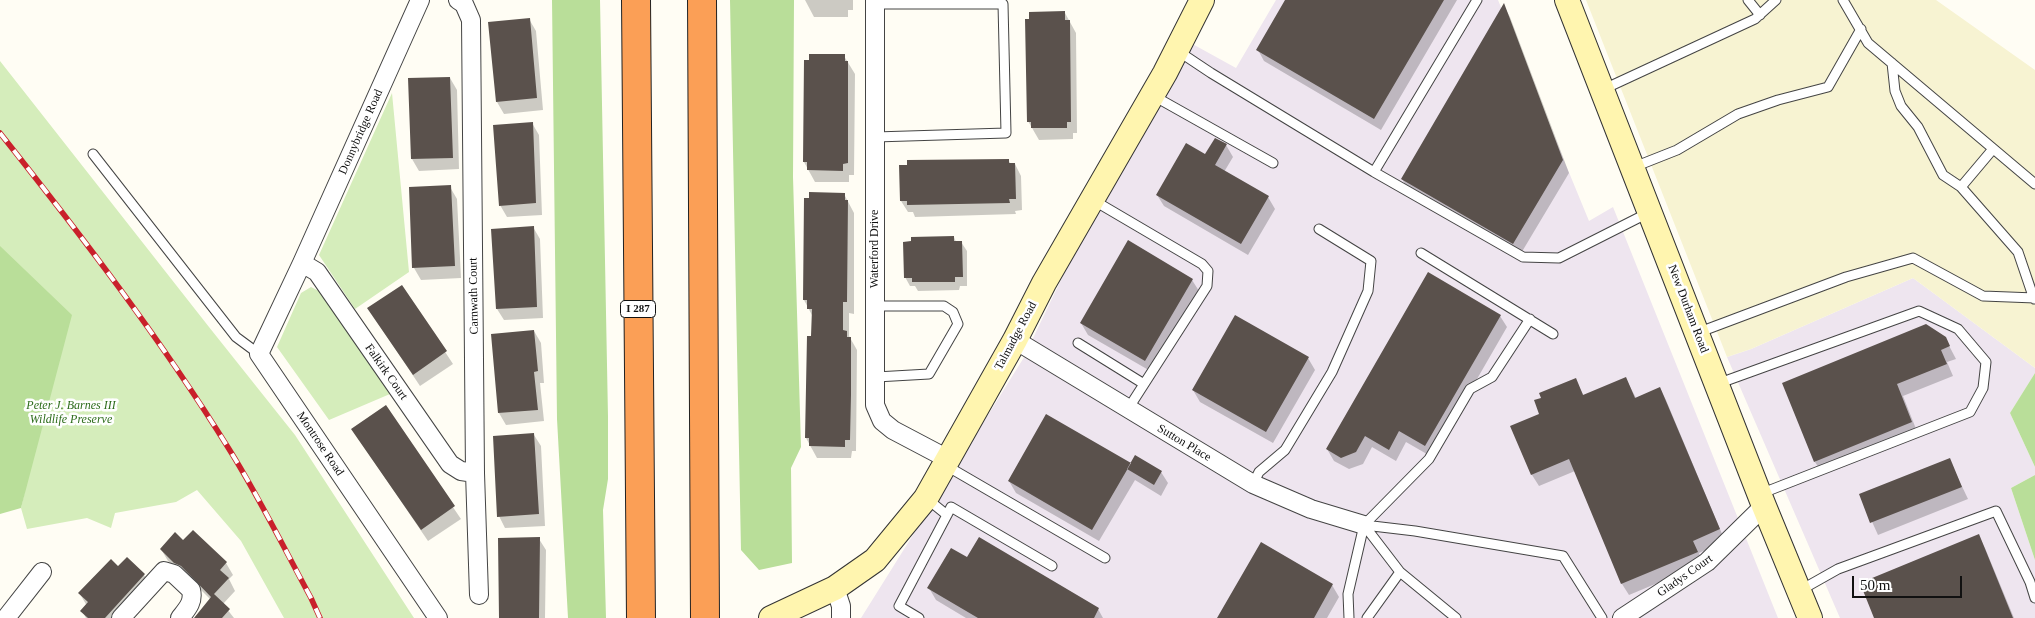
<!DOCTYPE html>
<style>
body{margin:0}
#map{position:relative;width:2035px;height:618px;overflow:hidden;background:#fffdf4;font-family:Georgia,serif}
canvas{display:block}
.scale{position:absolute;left:1852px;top:576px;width:110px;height:22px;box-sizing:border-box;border:2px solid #111;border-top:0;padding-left:6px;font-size:15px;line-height:18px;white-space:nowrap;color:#111;-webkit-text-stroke:4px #fff;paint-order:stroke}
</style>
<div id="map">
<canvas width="2035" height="618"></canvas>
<div class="scale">50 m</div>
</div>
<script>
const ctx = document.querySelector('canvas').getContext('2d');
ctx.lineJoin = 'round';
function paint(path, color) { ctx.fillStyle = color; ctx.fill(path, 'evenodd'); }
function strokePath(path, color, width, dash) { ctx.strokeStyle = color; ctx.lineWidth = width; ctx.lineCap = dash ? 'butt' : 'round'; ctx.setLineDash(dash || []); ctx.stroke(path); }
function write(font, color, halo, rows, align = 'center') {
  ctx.font = font + ' Georgia,serif'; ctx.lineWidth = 5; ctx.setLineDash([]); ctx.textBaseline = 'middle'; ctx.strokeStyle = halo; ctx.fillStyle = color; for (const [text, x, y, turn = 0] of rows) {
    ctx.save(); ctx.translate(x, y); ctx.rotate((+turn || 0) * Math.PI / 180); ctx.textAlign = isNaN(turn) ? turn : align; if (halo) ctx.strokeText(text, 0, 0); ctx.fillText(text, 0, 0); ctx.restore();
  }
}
paint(new Path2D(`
 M1276,0H1498L1589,221L1613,207L1778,618H861L1023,359L1178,36L1236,68Z
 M1913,278L2035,368V373L2010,413L2035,467V475L2011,488L2035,560V618H1840L1727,357L1751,349Z`), '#eee5ef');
paint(new Path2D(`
 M1586,0H1936L2035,70V368L1913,278L1751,349L1727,357Z`), '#f7f3d2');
paint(new Path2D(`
 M0,61L209,327L295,435L414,618H284L241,541L197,490L176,502L115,513L111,528L87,518L27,529L21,508L25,491L0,494Z
 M392,93L409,272L355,309L319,255Z
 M311,287L321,292L390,394L329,420L277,347L301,293Z`), '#d5edbb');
paint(new Path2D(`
 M552,0H600L608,417V479L603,510L606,618H568L557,419Z
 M730,0H794L793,177L801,447L791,468L792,563L759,570L741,550Z
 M0,246L72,315L21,508L0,514Z
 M2035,373V467L2010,413Z
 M2035,475V560L2011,488Z`), '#b9de99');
paint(new Path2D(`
 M805,0H853V10H848V17H814Z
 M1287,0H1457L1381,130L1264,61L1258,50Z
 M1504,6L1510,17L1569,173L1520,255L1409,191L1402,179Z
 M1065,13L1076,33L1077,133H1073V139L1039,140L1028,121L1031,20Z
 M529,19L536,31L543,110L504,114L497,102Z
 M844,56L855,74L854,175H849V182H815L804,162Z
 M450,78L457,90L459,169L419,171L412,159Z
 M532,123L539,135L542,215L507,217L500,205Z
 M1226,145L1233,157L1224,172L1268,197L1275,209L1248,255L1164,206L1157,195L1206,156Z
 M1008,160L1011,164H1015L1021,176L1022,210L1015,211L1016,214L915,217L913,212H908L901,201Z
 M450,187L457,199L461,278L421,280L414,268Z
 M844,194L854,213V314L849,313V336L857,350L856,451H852L851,458H817L806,438L813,317L804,300L806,200Z
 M533,227L540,239L543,318L504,320L497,309Z
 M954,237L956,242H961L967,251V286H960L959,290L918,291L915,286H910L905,277Z
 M1192,280L1199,291L1152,372L1088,335L1081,323Z
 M402,286L453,364L420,386L376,320Z
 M1500,316L1507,327L1432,457L1406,442L1396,461L1372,447L1363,464L1349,469L1334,461L1327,449Z
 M534,331L541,343L544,383H540L544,421L506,425L499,413L492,335Z
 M1945,338L1956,359L1947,362L1953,376L1903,396L1918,434L1822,473L1815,462Z
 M1308,358L1315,370L1273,443L1200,402L1193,390Z
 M1575,379L1584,396L1626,379L1636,398L1660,388L1666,400L1725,541L1699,553L1703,564L1629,595L1622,584L1575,471L1539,486L1532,475L1541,414Z
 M385,407L461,519L428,541L360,441Z
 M534,435L541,446L545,526L505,528L499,516Z
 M1949,459L1968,499L1878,535L1860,495Z
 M1130,464L1161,472L1168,483L1161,496L1135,480L1099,541L1016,493L1009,481Z
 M193,531L226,563L233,575L229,579L235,591L223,604L234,618H196L211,600L189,578L183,575L168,561L161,549L183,542Z
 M1979,536L1985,548L2014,618H1876Z
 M539,539L546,550L545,618H500Z
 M979,539L1098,609L1103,618H966L936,600L929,588L967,559Z
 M1262,544L1332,585L1339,597L1327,618H1218Z
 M127,559L144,575L151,587L122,618H86L82,611L87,606L80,594L118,567Z`), '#0003');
paint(new Path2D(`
 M1285,0H1444L1374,119L1256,50Z
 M1504,3L1563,160L1513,244L1401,179Z
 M1065,11V20H1070L1071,122H1067V128H1031V122H1027L1025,19H1029V12Z
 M530,18L537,98L496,102L488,22Z
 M809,54H845V61H848V163L843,164V171L807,170V162H803L804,60H809Z
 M450,77L453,158L411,159L408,78Z
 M533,122L536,203L499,206L493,125Z
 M1215,138L1227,144L1215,165L1269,196L1241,244L1156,195L1186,143L1205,154Z
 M1009,159V163H1015L1016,199H1009L1010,203L907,205V201H900L899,165H907V160Z
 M451,185L455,266L412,268L409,187Z
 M809,192L845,193V200H848L847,302H843V330L847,331V337H851V395L850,440H845V447L809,446V438H805L807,336H811L812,309H807V300H803L804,198H809Z
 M534,226L537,307L496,309L491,229Z
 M954,236V241H962L963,277H955V282H912V278H904L903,242L911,241V237Z
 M1128,240L1193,279L1145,361L1080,323Z
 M1428,272L1501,315L1425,446L1399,431L1389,450L1365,436L1356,452L1341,458L1326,449Z
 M402,285L447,351L413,375L367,308Z
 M1235,315L1309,357L1266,432L1192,390Z
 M1926,324L1946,337L1950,346L1941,350L1947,364L1897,384L1912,422L1814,462L1782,383Z
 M534,330L538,371L534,372L538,410L498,413L491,334Z
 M1626,377L1635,398L1660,387L1720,529L1693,541L1698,552L1621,584L1569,459L1531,475L1510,426L1539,414L1534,400L1541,398L1539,393L1576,378L1583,395Z
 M386,405L455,506L421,530L351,429Z
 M1046,414L1131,463L1092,530L1008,481Z
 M534,433L539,514L497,517L493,436Z
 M1135,455L1162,471L1154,485L1127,469Z
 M1950,458L1962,487L1870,523L1859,494Z
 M193,530L227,562L220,570L229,578L214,594L230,609L222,618H194L211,597L181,566L174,563L160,549L175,532L183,540Z
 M1979,534L2013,618H1874L1860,583Z
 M540,537L539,618H499L498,538Z
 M979,537L1099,608L1094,618H978L927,588L951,548L967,557Z
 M1261,542L1333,584L1314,618H1217Z
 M127,557L145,574L105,618H88L80,611L88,602L78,593L111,559L118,566Z`), '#5a514c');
const lane = new Path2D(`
 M1748,0L1760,15
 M1843,0L1868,43L2035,184
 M875,4H1003L1006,133L875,137
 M1178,51L1211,73L1374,172L1523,257L1559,258L1650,212
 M1892,63L1895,91L1901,106L1918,127L1943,175L1961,187
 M1604,89L1755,19L1776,0
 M1152,95L1273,163
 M1993,149L1961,187L2018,252L2034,299
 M93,154L236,337L259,354
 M1634,167L1677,150L1738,114L1778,100L1828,87L1861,29
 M1374,172L1477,0
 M1093,200L1202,264L1208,271L1207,286L1128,409
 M1421,253L1553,334
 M875,306H944L953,312L958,324L929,374L876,377
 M1697,333L1846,277L1913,258L1983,296L2035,298
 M1078,343L1144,384
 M1717,384L1919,311L1958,329L1986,362L1983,388L1970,412L1760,494
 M945,465L1105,558
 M1253,484L1259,472L1285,450L1332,372L1368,291L1371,261L1319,229
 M947,515L951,507L1052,566
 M1364,525L1415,531L1563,556L1602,618
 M1364,525L1400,572L1456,618
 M1799,591L1838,569L1996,511L2030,582L2035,598
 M919,618L899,606L947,515L926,498
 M1349,618L1348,594L1364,525L1429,459L1470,389L1492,377L1530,319
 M1367,618L1400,572`);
const street = new Path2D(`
 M420,0L302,263L259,354L438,618
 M458,0L464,4L471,20L475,473L479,595
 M875,0V405L882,421L893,430L948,459
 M302,263L317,272L450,464L461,471L475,473
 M1015,340L1253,484L1311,509L1364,525
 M835,588L841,606V618
 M6,618L42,572
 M121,618L164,571L174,574L191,590C194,602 187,609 180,618
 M1622,618L1707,562L1764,506`);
const secondary = new Path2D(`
 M1567,0L1764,506L1810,618
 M771,618L835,588L875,560L926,498L1015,340L1044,283L1165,73L1202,0`);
const highway = new Path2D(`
 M636,0L641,618
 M702,0L705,618`);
strokePath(lane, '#444', 11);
strokePath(street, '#444', 20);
strokePath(secondary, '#333', 26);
strokePath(highway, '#222', 30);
strokePath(lane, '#fff', 9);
strokePath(street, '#fff', 18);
strokePath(secondary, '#fff5af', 24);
strokePath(highway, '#fb9f56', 28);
const rail = new Path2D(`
 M0,133C81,235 160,338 229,449C259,497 284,548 311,598L320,618`);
strokePath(rail, '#c9202b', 5.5);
strokePath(rail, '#fff', 4, [11]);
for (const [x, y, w] of [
 [638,309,35]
]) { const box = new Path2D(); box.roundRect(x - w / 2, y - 8.5, w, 17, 4); ctx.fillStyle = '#fff'; ctx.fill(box); strokePath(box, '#111', 1); }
write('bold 11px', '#111', null, [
 ["I 287",638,309]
]);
write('12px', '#111', '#fff', [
 ["Donnybridge Road",361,132,-66],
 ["Waterford Drive",875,249,-90],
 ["Carnwath Court",474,296,-91],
 ["New Durham Road",1688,309,69],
 ["Talmadge Road",1016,336,-62],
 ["Falkirk Court",386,372,55],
 ["Sutton Place",1184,443,31],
 ["Montrose Road",320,444,56],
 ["Gladys Court",1685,576,-35]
]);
write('italic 12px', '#2e6d1c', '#fff', [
 ["Peter J. Barnes III",71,406],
 ["Wildlife Preserve",71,420]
]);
</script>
